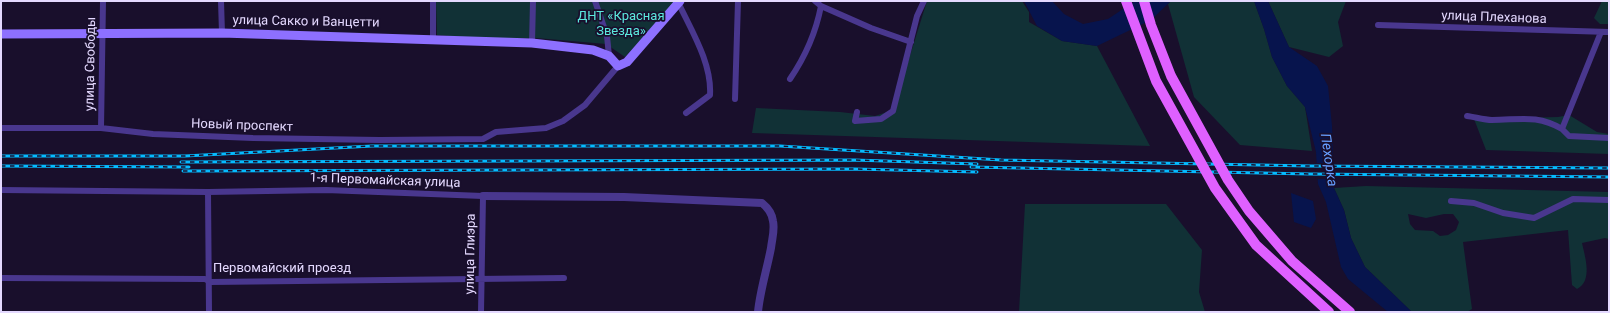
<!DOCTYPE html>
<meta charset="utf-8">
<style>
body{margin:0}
#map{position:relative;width:1610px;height:313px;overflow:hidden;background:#190f2c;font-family:Roboto,sans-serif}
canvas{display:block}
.frame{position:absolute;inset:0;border:2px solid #e4d9ff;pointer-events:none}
</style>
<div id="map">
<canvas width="1610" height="313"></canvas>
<div class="frame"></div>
</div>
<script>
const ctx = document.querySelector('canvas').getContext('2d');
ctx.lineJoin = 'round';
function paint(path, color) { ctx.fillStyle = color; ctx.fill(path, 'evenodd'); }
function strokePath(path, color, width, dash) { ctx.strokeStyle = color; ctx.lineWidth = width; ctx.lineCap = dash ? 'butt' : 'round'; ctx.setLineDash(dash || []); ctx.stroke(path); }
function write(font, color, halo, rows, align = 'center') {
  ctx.font = font + ' Roboto,sans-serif'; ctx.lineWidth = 3.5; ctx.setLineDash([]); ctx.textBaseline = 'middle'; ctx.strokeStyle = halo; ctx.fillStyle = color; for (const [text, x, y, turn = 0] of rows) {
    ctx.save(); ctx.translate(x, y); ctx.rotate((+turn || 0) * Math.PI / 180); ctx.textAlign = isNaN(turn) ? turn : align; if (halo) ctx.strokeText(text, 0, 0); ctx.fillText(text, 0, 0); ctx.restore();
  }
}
paint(new Path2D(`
 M436,1H676L625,57L606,44L536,38H476L437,35Z
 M927,1H1022L1029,12V22L1062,41L1097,46L1150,146L752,133L756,108L840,112L875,116L893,110Z
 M1171,1H1254L1264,29L1272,57L1287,86L1305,107L1312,151L1240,145L1194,97L1168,4Z
 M1268,1H1346L1338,22L1343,46L1329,57L1289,47Z
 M1602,1H1609V24H1600L1594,18Z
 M1569,115L1597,132L1609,134V154L1486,150L1474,119L1558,117Z
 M1366,186L1609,192V239L1605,238L1582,243C1585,257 1593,281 1577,289L1572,285L1568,230L1463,242L1472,309L1467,312H1412L1365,267L1351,238L1344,210L1334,188ZM1408,214L1426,218L1444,214H1453L1459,222L1456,230L1448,235L1440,236L1433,231L1415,230L1410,224Z
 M1025,204H1166L1202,250L1199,292L1205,312H1019Z`), '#113136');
paint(new Path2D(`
 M1024,1H1052L1064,14L1083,24L1108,19L1135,1H1171L1151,20L1097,46L1062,41L1037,26Z
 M1254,1H1268L1289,47L1317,66L1328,86L1332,126L1334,188L1344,210L1351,238L1365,267L1412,312H1388L1348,279L1341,267L1326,202L1318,184L1316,152L1305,107L1287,86L1272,57L1264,29Z
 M1291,193L1313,201L1316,219L1311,228L1294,222Z`), '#07144d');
paint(new Path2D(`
 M1315,163H1335V179H1316Z`), '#190f2c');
strokePath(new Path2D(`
 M221,1L222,33
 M433,1V38
 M595,1L607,36L609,56
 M815,1L821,6L871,28L911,42
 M678,2C691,30 712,63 710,95L686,113
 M1378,25L1609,32
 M1601,32L1562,129L1569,136L1609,138
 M532,43L533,1
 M790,79C805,57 816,32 821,6
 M735,99L738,1
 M857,112L855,121L881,119L893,111L917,16L924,1
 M1467,116C1475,117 1484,120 1492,120C1519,120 1537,114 1562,129
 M1,128H101L153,134L253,138L380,140L483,139L496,132L546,128L563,121L585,105L618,66
 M101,128L103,1
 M1,190L208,192L326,190L483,196L481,312
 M208,192L209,312
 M1451,201L1474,203L1503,213L1534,218L1573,199L1609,200
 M1,278L205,279L210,282L564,278`), '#49378e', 6);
strokePath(new Path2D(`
 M483,196L624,197L762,203C767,207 772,213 773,221C775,230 772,239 771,248C767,269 760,291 758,312`), '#49378e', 8);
strokePath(new Path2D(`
 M1,34L222,33L532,43L593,50L609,56L618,66L627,62L680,1`), '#8d70ff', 9);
const rail = new Path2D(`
 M1,156H185L372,146H780L1001,160L1310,166L1609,168
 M181,162L854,160L977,164
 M1,166L189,167
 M971,167L1310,174L1609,177
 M183,171L854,169L977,172`);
strokePath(rail, '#05bbff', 3);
strokePath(rail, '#190f2c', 1.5, [4.5]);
strokePath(new Path2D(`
 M1126,1L1156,81L1215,188L1256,245L1329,312
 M1144,1L1151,25L1171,76L1228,180L1249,211L1292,261L1350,312`), '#df60ff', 10);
write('13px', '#5ce9de', '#190f2c', [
 ["ДНТ «Красная",621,17],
 ["Звезда»",621,32]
]);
write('13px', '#e4d9ff', '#190f2c', [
 ["улица Плеханова",1494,18,2],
 ["улица Сакко и Ванцетти",306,22,1],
 ["улица Свободы",91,64,-89],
 ["Новый проспект",242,126,2],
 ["1-я Первомайская улица",385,181,2],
 ["улица Глиэра",471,254,-89],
 ["Первомайский проезд",282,269]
]);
write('italic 14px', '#679fff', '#190f2c', [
 ["Пехорка",1328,160,82]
]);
</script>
